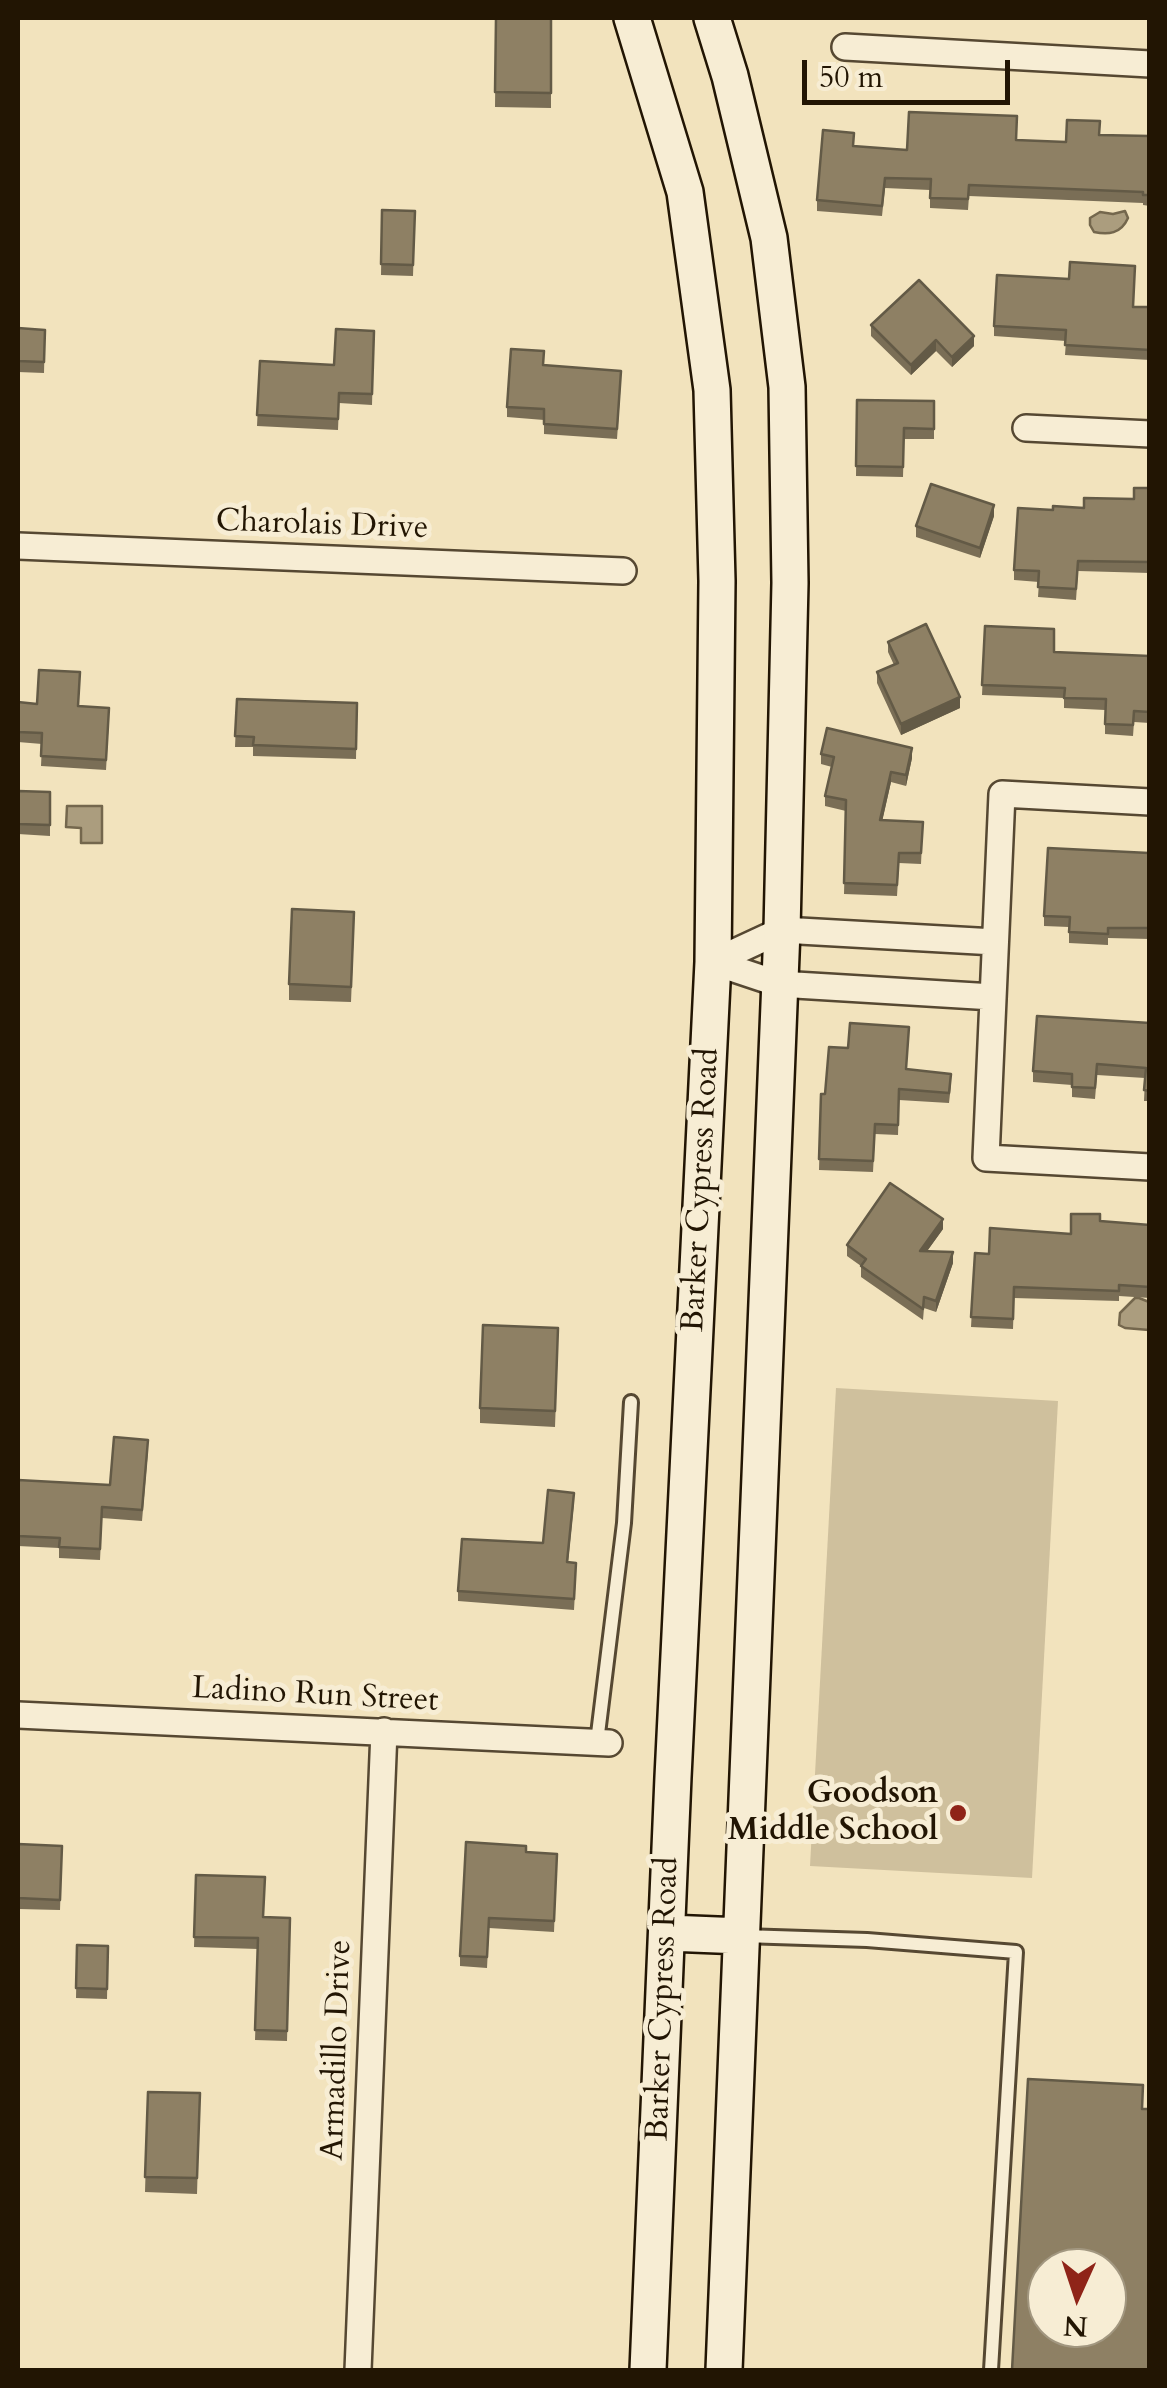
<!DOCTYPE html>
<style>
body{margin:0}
#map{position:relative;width:1167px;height:2388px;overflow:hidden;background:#f2e3bd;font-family:Cardo,serif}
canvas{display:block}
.frame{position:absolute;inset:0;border:20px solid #221503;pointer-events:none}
.north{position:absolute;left:1027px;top:2248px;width:100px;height:100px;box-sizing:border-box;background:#f7edd4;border:2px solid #a29780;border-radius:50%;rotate:183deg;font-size:28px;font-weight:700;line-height:40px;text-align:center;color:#221503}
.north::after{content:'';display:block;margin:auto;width:35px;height:45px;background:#8f2418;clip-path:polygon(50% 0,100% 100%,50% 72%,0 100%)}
.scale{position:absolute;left:802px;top:60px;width:208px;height:45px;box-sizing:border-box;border:5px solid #221503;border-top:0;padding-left:12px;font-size:30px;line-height:35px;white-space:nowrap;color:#221503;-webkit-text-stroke:8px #f7edd4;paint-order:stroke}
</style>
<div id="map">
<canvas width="1167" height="2388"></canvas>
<div class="frame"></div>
<div class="north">N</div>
<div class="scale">50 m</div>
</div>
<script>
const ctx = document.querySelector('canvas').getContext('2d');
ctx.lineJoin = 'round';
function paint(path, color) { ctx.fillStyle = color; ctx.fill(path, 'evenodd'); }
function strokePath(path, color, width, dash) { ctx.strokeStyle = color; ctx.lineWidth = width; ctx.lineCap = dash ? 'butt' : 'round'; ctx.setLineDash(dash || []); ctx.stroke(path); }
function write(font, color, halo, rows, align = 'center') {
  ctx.font = font + ' Cardo,serif'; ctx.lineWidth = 10; ctx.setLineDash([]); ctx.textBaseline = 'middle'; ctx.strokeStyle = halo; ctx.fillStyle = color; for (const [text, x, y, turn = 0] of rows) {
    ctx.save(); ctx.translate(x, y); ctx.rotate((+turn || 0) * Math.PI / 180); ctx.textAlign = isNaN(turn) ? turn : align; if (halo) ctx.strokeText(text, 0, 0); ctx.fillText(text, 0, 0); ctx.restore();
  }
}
paint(new Path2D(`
 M836,1388L1058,1401L1032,1878L810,1866Z`), '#cfc09d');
const water = new Path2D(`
 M1100,212L1113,214L1125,211L1128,218C1121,234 1108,235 1094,232L1090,225V218Z
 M67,806H102V843H81V828L66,827Z
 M1135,1298H1139L1149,1302V1330L1125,1328L1119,1325L1120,1313Z`);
paint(water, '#ab9d7e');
strokePath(water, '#74674d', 2.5);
const lane = new Path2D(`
 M597,1742L624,1523L631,1402
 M743,1936L867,1940L1016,1952L991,2370`);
const street = new Path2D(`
 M845,47L1150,64
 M1026,428L1150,434
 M18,546L623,571
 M1150,802L1002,794L986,1158L1150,1167
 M713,962L782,930L995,942
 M713,962L779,984L993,997
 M18,1715L609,1743
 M358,2370L384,1731`);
const secondary = new Path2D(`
 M632,18L685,192L712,390L717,581L713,962L673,1777L648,2370
 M712,18L730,76L769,238L787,387L790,583L782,930L724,2370
 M668,1933L742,1936`);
strokePath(lane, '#564832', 18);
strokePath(street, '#564832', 30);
strokePath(secondary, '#221503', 40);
strokePath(lane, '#f7edd4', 12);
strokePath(street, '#f7edd4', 25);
strokePath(secondary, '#f7edd4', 35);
paint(new Path2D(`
 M496,18H551V108L495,107Z
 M1100,135L1150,136V206L1143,205V203L969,196L968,210L930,208V190L885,188L882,216L817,211V200L907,150L1017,140L1066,142Z
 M382,210L415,211L413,276L381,275Z
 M1133,307H1150V360L1065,355L1066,341L994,336V326Z
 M871,325L974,346L952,367L936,351L911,375L871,336Z
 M18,328L45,330L44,373L18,372Z
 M374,331L372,405L339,403L338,430L257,426L260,361L334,365Z
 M544,365L621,381L617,439L544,434V420L507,417V407Z
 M857,400L934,401V439H904L903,477L856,476Z
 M1150,488V573L1078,571L1076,600L1038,597L1039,582L1014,580V570L1053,510L1084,508L1134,499Z
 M994,516L980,558L916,537V526Z
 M985,626L1054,652L1150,656V723L1134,722L1133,736L1105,734V710L1064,708V698L982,695Z
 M888,642L960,708L901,735L877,683V672L894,665L888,652Z
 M237,699L357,703L356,759L253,756V747H235Z
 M18,702L78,706L109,719L106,770L41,766L42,744L18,742Z
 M821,754L912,758L906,786L891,782L882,821L923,822L921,864L899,863L897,896L844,894L846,811L825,806V796L832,767L821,764Z
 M18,791L50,792V836L18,834Z
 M1149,853L1150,939L1108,938V945L1069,943V927L1044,926V916Z
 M354,927L351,1002L289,1000V984Z
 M1150,1023V1101H1144L1145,1078L1097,1075L1095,1099L1072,1097V1085L1033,1082V1071Z
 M909,1037L906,1069L951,1085L949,1103L899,1100L898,1135L875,1134L873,1172L819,1170L821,1094H825L848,1048Z
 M1100,1221L1150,1225V1298L1119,1296V1301L1014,1298L1013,1329L971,1327L975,1253L989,1254L1071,1234Z
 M943,1229L927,1251L953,1263L936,1312L924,1308L923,1320L861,1277V1266L847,1256V1245Z
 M558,1344L555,1427L480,1423V1408Z
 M148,1451L142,1521L102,1518L100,1560L59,1558V1548L18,1546V1480L110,1485Z
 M574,1503L568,1562L576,1573L574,1610L458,1601V1591L543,1543Z
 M18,1844L62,1846L60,1910L18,1909Z
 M526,1852L557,1854L554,1932L489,1928L487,1968L460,1966V1956Z
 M196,1875L264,1917L290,1918L287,2041L255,2040L258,1949L194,1947Z
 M77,1945L108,1946L107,1999L76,1998Z
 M148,2092L200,2093L197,2194L145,2192Z`), '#7a6e56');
paint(new Path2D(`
 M974,336V346L952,367V357Z
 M936,340V351L911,375V365Z
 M994,505V516L980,558V548Z
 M960,697V708L901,735V724Z
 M912,748V758L906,786V775Z
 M891,772V782L880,831V820Z
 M943,1219V1229L920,1261V1251Z
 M953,1252V1263L936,1312V1301Z`), '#635a46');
const building = new Path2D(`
 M496,18H551V93L495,92Z
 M909,112L1017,116L1016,140L1066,142L1067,120L1100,121L1099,135L1150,136V195H1143V192L969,185L968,199L930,198L931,179L885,178L882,206L817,200L823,130L854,133L853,146L907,150Z
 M382,210L415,211L413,265L381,264Z
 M1070,262L1135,266L1133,307H1150V350L1065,345L1066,330L994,326L997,275L1069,279Z
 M919,280L974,336L952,357L936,340L911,365L871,325Z
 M18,328L45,330L44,362L18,361Z
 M336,329L374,331L372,394L339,393L338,419L257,415L260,361L334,365Z
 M511,349L544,351L543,365L621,371L617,429L544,424V409L507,407Z
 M857,400L934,401V429L904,428L903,467L856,466Z
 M931,484L994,505L980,548L916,526Z
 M1134,488H1150V562L1078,561L1076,589L1038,587L1039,571L1014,570L1018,508L1053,510V506L1084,508V498L1134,499Z
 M926,624L960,697L901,724L877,672L898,663L888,642Z
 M985,626L1054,629V652L1150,656V712L1134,711L1133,725L1105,724L1106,699L1064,698L1065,688L982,685Z
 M39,670L80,672L78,706L109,708L106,760L41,756L42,733L18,732V702L37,704Z
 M237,699L357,703L356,749L253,745L254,737L235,736Z
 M827,728L912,748L906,775L891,772L880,820L923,822L921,853H899L897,885L844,883L846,800L825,796L834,757L821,754Z
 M18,791L50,792V825L18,824Z
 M1048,848L1149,853L1150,928H1108V934L1069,932L1070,917L1044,916Z
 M292,909L354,912L351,987L289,984Z
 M1037,1016L1150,1023V1091L1144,1090L1146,1068L1097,1064L1095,1088L1072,1087V1074L1033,1071Z
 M850,1023L909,1027L906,1069L951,1074L949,1093L899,1089L898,1125L875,1124L873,1161L819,1159L821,1094H825L829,1047L848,1048Z
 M890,1183L943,1219L920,1251L953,1252L936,1301L924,1297L923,1309L861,1266L866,1259L847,1245Z
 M1071,1214H1100V1221L1150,1225V1287L1119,1285V1291L1014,1287L1013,1319L971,1317L975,1253L989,1254L990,1228L1071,1234Z
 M483,1325L558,1328L555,1411L480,1408Z
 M114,1437L148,1440L142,1510L102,1507L100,1549L59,1547L60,1538L18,1536V1480L110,1485Z
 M548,1490L574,1493L567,1562L576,1563L574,1599L458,1591L462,1539L543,1543Z
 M466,1842L526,1846V1852L557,1854L554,1921L489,1918L487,1957L460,1956Z
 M18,1844L62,1846L60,1900L18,1898Z
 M196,1875L265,1877L263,1917L290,1918L287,2031L255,2030L258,1938L194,1937Z
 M77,1945L108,1946L107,1989L76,1988Z
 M1028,2079L1143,2085L1142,2109H1150V2370H1012ZM1047,2268H1107V2328H1047Z
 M148,2092L200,2093L197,2178L145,2177Z`);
paint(building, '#8e8064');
strokePath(building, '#635a46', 2.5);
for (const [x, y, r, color] of [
 [958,1813,10,"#8f2418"]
]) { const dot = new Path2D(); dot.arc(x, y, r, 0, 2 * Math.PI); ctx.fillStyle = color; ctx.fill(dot); strokePath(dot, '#f7edd4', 4); }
write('32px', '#221503', '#f7edd4', [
 ["Charolais Drive",322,526,2],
 ["Barker Cypress Road",702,1190,-87],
 ["Ladino Run Street",315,1696,3],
 ["Barker Cypress Road",664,1999,-88],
 ["Armadillo Drive",338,2050,-88]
]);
write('bold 32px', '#221503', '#f7edd4', [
 ["Goodson",938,1795],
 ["Middle School",938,1832]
], 'right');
</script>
